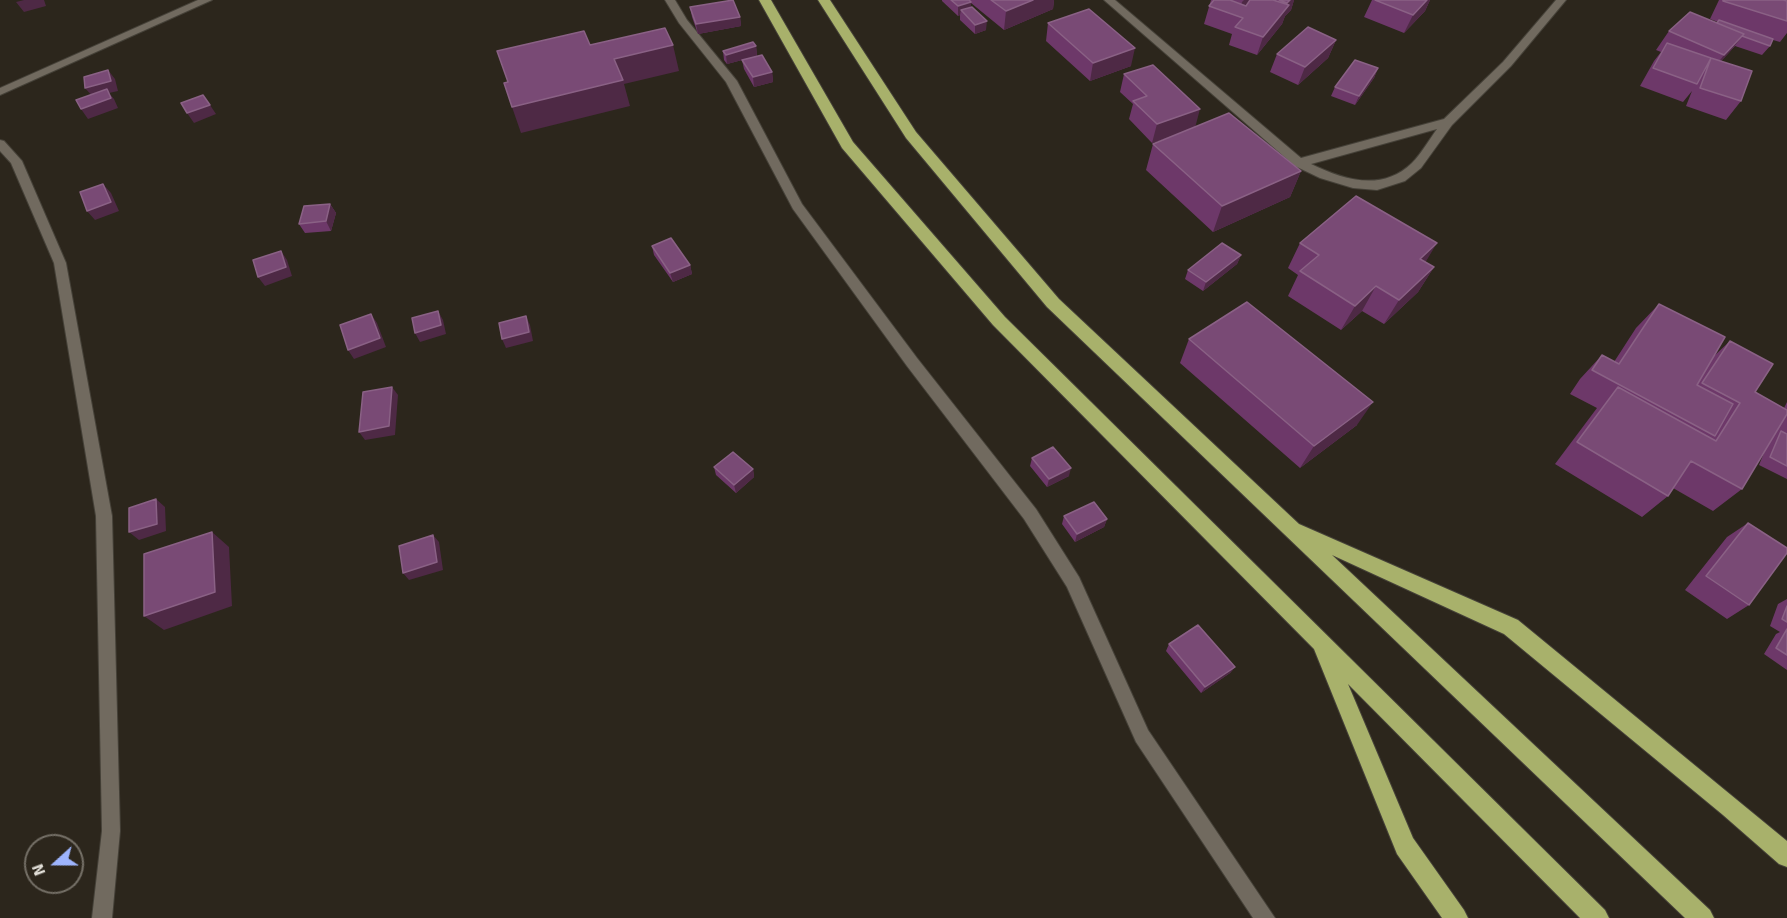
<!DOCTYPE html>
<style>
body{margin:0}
#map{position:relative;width:1787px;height:918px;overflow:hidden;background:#2c261c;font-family:Signika,sans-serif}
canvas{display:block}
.north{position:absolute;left:24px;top:834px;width:60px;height:60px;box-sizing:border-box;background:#2c261c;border:2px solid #757067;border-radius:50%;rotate:249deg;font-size:16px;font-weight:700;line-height:24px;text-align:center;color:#e2dfd8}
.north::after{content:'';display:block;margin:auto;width:21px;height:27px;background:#9db4fd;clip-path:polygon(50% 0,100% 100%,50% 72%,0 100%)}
</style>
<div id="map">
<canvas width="1787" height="918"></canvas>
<div class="north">N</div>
</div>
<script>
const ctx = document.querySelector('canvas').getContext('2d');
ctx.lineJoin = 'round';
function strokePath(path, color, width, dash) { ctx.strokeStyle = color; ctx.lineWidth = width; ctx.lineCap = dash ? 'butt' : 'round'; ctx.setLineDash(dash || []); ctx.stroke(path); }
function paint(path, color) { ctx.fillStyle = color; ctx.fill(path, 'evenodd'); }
const minor = new Path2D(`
 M198,0H212L0,95V88Z
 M665,0H675L687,20L737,81L802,204L917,358L1036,509L1079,577L1148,730L1275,918H1253L1136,742L1067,587L1024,519L907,366L793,209L726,82L679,23Z
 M1104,0H1115L1301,158L1444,119L1503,62L1556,0H1566L1511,66L1452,125L1421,168L1405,181L1377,190L1353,188L1320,178L1295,166ZM1437,129C1429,140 1421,154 1412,163C1382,192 1344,180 1311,164Z
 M0,140L4,141L22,161L66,263L112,516L120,831L112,918H92L102,831L96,516L54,263L11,163L0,151Z`);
const highway = new Path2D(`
 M759,0H771L853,142L1005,317L1605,910L1609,918H1580L1348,684L1413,838L1464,910L1468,918H1442L1397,854L1314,649L993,325L842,148Z
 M818,0H830L916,132L1059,299L1299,524L1518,620L1787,841V867L1779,864L1723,815L1504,634L1332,555L1710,910L1714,918H1685L1047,307L906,138Z`);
strokePath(minor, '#454138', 2);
strokePath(highway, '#454138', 2);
paint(minor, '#716a5f');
paint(highway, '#a8b16b');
paint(new Path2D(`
 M942,0H1054L1053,9L1004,30L971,3L970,7L986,30L975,34L960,20V15L958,16L942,1Z
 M1211,0H1294L1291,10L1285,16L1282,24L1257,55L1229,45L1232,34L1204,24Z
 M1372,0H1430L1425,11L1404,33L1364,17Z
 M1719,0H1787V33L1780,42L1773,40L1770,46L1762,55L1735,46L1721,61L1741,101L1726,120L1686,106L1692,91L1683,102L1640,86L1654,61L1661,52L1656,50L1669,31L1717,23L1718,22L1710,19Z
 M690,7L740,17L741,26L698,34L692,17Z
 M1048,23L1131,66L1090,81L1046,41Z
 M1336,40L1328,58L1298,85L1270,72L1277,54Z
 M756,46L757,56L772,72L773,82L754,87L744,69L742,60L727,64L724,60L723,51Z
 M1378,68L1374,78L1355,105L1331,96L1335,87Z
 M1124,74L1195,127L1301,171L1290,197L1213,232L1146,170L1153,144L1187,131L1152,143L1129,119L1133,104L1120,92Z
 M330,204L336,213L331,231L305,233L299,224Z
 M1300,243L1425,262L1434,267L1418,292L1384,324L1362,311L1341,330L1288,296L1298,275L1288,268Z
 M652,246L690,265L692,274L673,282L654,255Z
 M1241,255L1237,264L1203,291L1185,279L1188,270Z
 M1659,304L1714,356L1730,341L1755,392L1784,408L1787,402V479L1759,465L1766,448L1742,489L1713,511L1673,488L1668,496L1642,517L1555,464L1597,408L1570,394L1580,379L1602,355L1614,362L1636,328Z
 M1189,339L1357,425L1300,468L1180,363Z
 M1032,458L1069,476L1047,487L1030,466Z
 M714,467L753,469L754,477L736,493L716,475Z
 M1064,516L1107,519L1104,527L1075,542L1062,524Z
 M1748,523L1749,605L1727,619L1685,590L1727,537Z
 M1787,599V670L1764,654L1776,634L1780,632L1770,626L1778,604Z
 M1169,644L1235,667L1230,673L1201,693L1166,651Z`), '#6d3869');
paint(new Path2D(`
 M24,0H44L46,6L24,12L16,2Z
 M1033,0H1054L1053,9L1004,30L1006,11Z
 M1244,0H1250L1238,16L1242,2Z
 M1290,0H1294L1291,10L1285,16L1282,24L1257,55L1263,37L1284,11L1287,3Z
 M1427,0H1430L1425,11L1404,33L1413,15Z
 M971,2L970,11L961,10L960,15L958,16V6Z
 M740,17L741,26L698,34L696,24Z
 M987,21L986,30L975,34V25Z
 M1744,34L1729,53L1710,73L1724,55Z
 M1336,40L1328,58L1298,85L1305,67Z
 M673,45L679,71L624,84L630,106L521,133L512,107L614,59Z
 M756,46L757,56L727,64L726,55Z
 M1135,48L1131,66L1090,81L1093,63Z
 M1378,68L1374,78L1355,105L1359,96Z
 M108,70L115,79L118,91L109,93L114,99L118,108L88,119L81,109L93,97L85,88Z
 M772,72L773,82L754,87L753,77Z
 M210,105L216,114L194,123L187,113Z
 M1200,109L1195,128L1152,143L1157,124Z
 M1301,171L1290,197L1213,232L1222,206Z
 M103,184L111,193L119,211L95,220L87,211Z
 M330,204L336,213L331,231L326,221Z
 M1437,243L1422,268L1420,259Z
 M281,251L287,260L292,276L265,286L258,277Z
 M1241,255L1237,264L1203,291L1206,282Z
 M690,265L692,274L673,282L670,273Z
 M1434,267L1418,292L1384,324L1399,300Z
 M1376,286L1362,311L1341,330L1355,306Z
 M438,311L443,320L446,334L420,342L415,333Z
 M371,314L377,323L386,347L354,359L348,350Z
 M526,316L530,325L533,341L506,348L502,339Z
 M392,387L398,395L395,435L365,440L359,432Z
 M1373,402L1357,425L1300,468L1314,446Z
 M1071,468L1069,476L1047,487L1049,479Z
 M753,469L754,477L736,493L734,485Z
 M156,499L165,507L166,531L139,540L129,532Z
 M1107,519L1104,527L1075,542L1077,534Z
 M212,532L229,547L232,606L164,630L144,616Z
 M433,535L439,542L443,570L409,580L403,573Z
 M1235,667L1230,673L1201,693L1205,687Z`), '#4e2945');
const building = new Path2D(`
 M733,0L740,17L696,24L690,7Z
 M951,0H969L971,2L958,6Z
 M991,0H1033L1006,11Z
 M1214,0H1230L1246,6L1250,0H1273L1289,5L1263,37L1235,27L1243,18L1209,6Z
 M1279,0H1290L1287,3Z
 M1375,0H1427L1413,15Z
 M1723,0H1783L1787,1V21L1723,1Z
 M972,7L987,21L975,25L961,10Z
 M1089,9L1135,48L1093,63L1048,23Z
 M1690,12L1744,34L1724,55L1669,31Z
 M1719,20L1773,39L1770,46L1742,36L1744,34L1717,23Z
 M1308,27L1336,40L1305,67L1277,54Z
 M665,28L673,45L614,59L623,80L512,107L504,83L508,82L497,51L584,31L590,45Z
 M753,42L756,46L726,55L723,51Z
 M1667,43L1711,58L1697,84L1653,68Z
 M762,55L772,72L753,77L742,60Z
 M1711,58L1752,71L1741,101L1700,88Z
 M1355,60L1378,68L1359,96L1335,87Z
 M1153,65L1200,109L1157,124L1133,101L1147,96L1124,74Z
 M108,70L111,81L85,88L84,77Z
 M107,89L111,98L81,109L76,100Z
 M203,95L210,105L187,113L181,103Z
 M1229,113L1301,171L1222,206L1153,144Z
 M103,184L111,202L87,211L80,192Z
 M1356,196L1437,243L1420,259L1434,267L1399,300L1376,286L1355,306L1300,271L1319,255L1300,243Z
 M330,204L326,221L299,224L304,206Z
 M671,238L690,265L670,273L652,246Z
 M1222,243L1241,255L1206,282L1188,270Z
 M281,251L286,267L258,277L253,260Z
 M1247,302L1373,402L1314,446L1189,339Z
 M1659,304L1725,337L1697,385L1733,404L1715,436L1592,370L1602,355L1619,364Z
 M438,311L441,325L415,333L412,318Z
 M371,314L380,338L348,350L340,325Z
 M526,316L529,332L502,339L499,323Z
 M1730,341L1773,364L1755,392L1787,410V414L1742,489L1691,461L1668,496L1577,442L1618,387L1716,441L1740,403L1702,383Z
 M392,387L389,426L359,432L363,392Z
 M1781,431L1787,434V466L1770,457Z
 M1053,447L1071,468L1049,479L1032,458Z
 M733,452L753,469L734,485L714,467Z
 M156,499L157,524L129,532V508Z
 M1094,502L1107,519L1077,534L1064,516Z
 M1748,523L1787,548V553L1749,605L1706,576Z
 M212,532L215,592L144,616V554Z
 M433,535L437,562L403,573L399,546Z
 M1787,606V622L1782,619Z
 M1198,625L1235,667L1205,687L1169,644Z
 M1787,629V655L1776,648Z`);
paint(building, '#794a75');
strokePath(building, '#8a6185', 1.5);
</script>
